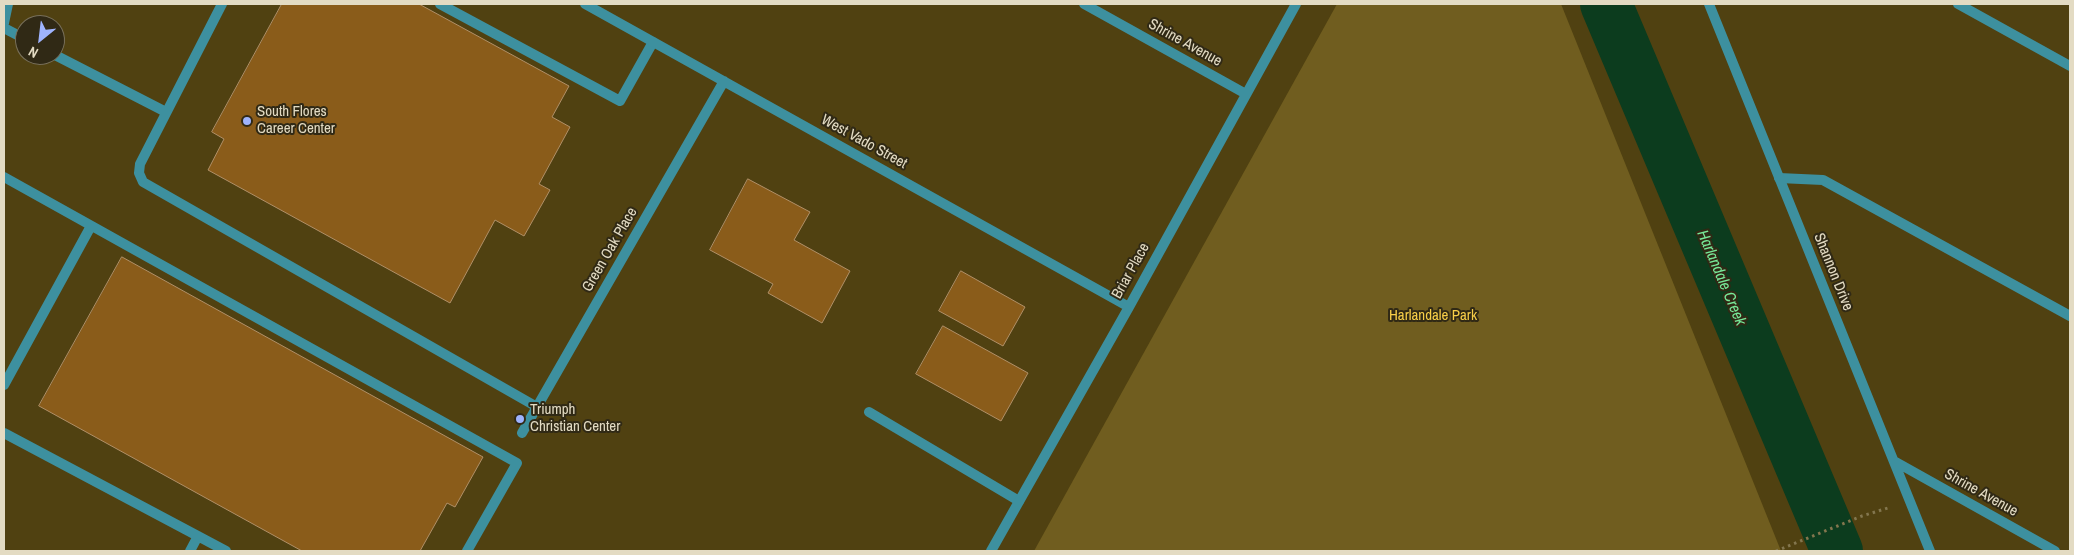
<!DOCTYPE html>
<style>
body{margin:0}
#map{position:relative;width:2074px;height:555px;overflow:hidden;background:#504111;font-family:"Archivo Narrow",sans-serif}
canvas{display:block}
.frame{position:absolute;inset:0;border:5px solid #e3dbc3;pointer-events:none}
.north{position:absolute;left:15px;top:15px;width:50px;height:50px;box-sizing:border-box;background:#302915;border:1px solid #78705b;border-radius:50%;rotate:209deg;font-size:14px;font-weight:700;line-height:20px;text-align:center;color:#e3dbc3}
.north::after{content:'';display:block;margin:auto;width:18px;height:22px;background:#9eb3fd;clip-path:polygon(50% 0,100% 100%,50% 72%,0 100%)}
</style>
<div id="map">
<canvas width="2074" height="555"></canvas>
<div class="frame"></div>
<div class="north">N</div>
</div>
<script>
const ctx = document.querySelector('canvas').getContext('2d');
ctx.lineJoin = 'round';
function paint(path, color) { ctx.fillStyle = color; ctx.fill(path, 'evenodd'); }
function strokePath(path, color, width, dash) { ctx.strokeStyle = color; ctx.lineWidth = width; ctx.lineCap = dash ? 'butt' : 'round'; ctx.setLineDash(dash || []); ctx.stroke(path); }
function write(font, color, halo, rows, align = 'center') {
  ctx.font = font + ' "Archivo Narrow",sans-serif'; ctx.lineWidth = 4; ctx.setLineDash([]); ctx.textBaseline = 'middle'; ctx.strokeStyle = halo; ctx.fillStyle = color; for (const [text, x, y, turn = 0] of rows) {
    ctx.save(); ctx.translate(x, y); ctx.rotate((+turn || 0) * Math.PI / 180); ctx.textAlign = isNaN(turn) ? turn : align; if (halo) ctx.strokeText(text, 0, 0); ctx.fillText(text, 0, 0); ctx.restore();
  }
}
paint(new Path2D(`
 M1337,4H1561L1781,551H1034Z`), '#705d1f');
strokePath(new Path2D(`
 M1606,4L1837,551`), '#0c3c1e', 52);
const building = new Path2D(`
 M282,4H419L569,86L552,117L570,127L539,184L550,190L524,236L495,220L450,303L208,170L224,139L212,132Z
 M748,179L810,212L794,240L850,271L822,323L768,293L773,284L710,250Z
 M122,257L483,457L455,507L447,503L420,551H302L39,406Z
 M961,271L1025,307L1003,346L939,311Z
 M943,326L1028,373L1001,421L916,374Z`);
paint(building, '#8a5c1a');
strokePath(building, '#b08f67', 1);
strokePath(new Path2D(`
 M1776,551L1862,516L1891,507`), '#83764e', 3, [2.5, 4]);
strokePath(new Path2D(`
 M222,4L140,164L139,173L143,182L537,407
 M440,4L620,101L653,42
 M4,23L8,4
 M4,28L25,39
 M55,55L166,112
 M4,177L517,463L467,551
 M1779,178L1823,180L2070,316
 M4,385L91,226
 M869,412L1019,501
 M4,433L226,551
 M190,551L198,536`), '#3d909f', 10);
strokePath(new Path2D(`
 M585,4L1129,307
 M1084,4L1246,94
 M1709,4L1930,551
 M1958,4L2070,66
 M522,433L724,81
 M1894,461L2055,551
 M991,551L1129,307L1296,4`), '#3d909f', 10);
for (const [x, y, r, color] of [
 [247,121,5,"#9eb3fd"],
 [520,419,5,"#9eb3fd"]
]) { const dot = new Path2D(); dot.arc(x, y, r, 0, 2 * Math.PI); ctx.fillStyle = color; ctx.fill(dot); strokePath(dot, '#302915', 2); }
write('15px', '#e3dbc3', '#302915', [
 ["Shrine Avenue",1185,43,29],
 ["West Vado Street",864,142,29],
 ["Green Oak Place",610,250,-60],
 ["Briar Place",1131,271,-61],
 ["Shannon Drive",1833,272,68],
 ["Shrine Avenue",1981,493,29]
]);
write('15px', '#e3dbc3', '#302915', [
 ["South Flores",257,112],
 ["Career Center",257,129],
 ["Triumph",530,410],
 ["Christian Center",530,427]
], 'left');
write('15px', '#f7ce48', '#302915', [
 ["Harlandale Park",1433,316]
]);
write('italic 16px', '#77e898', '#302915', [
 ["Harlandale Creek",1721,278,67]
]);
</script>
